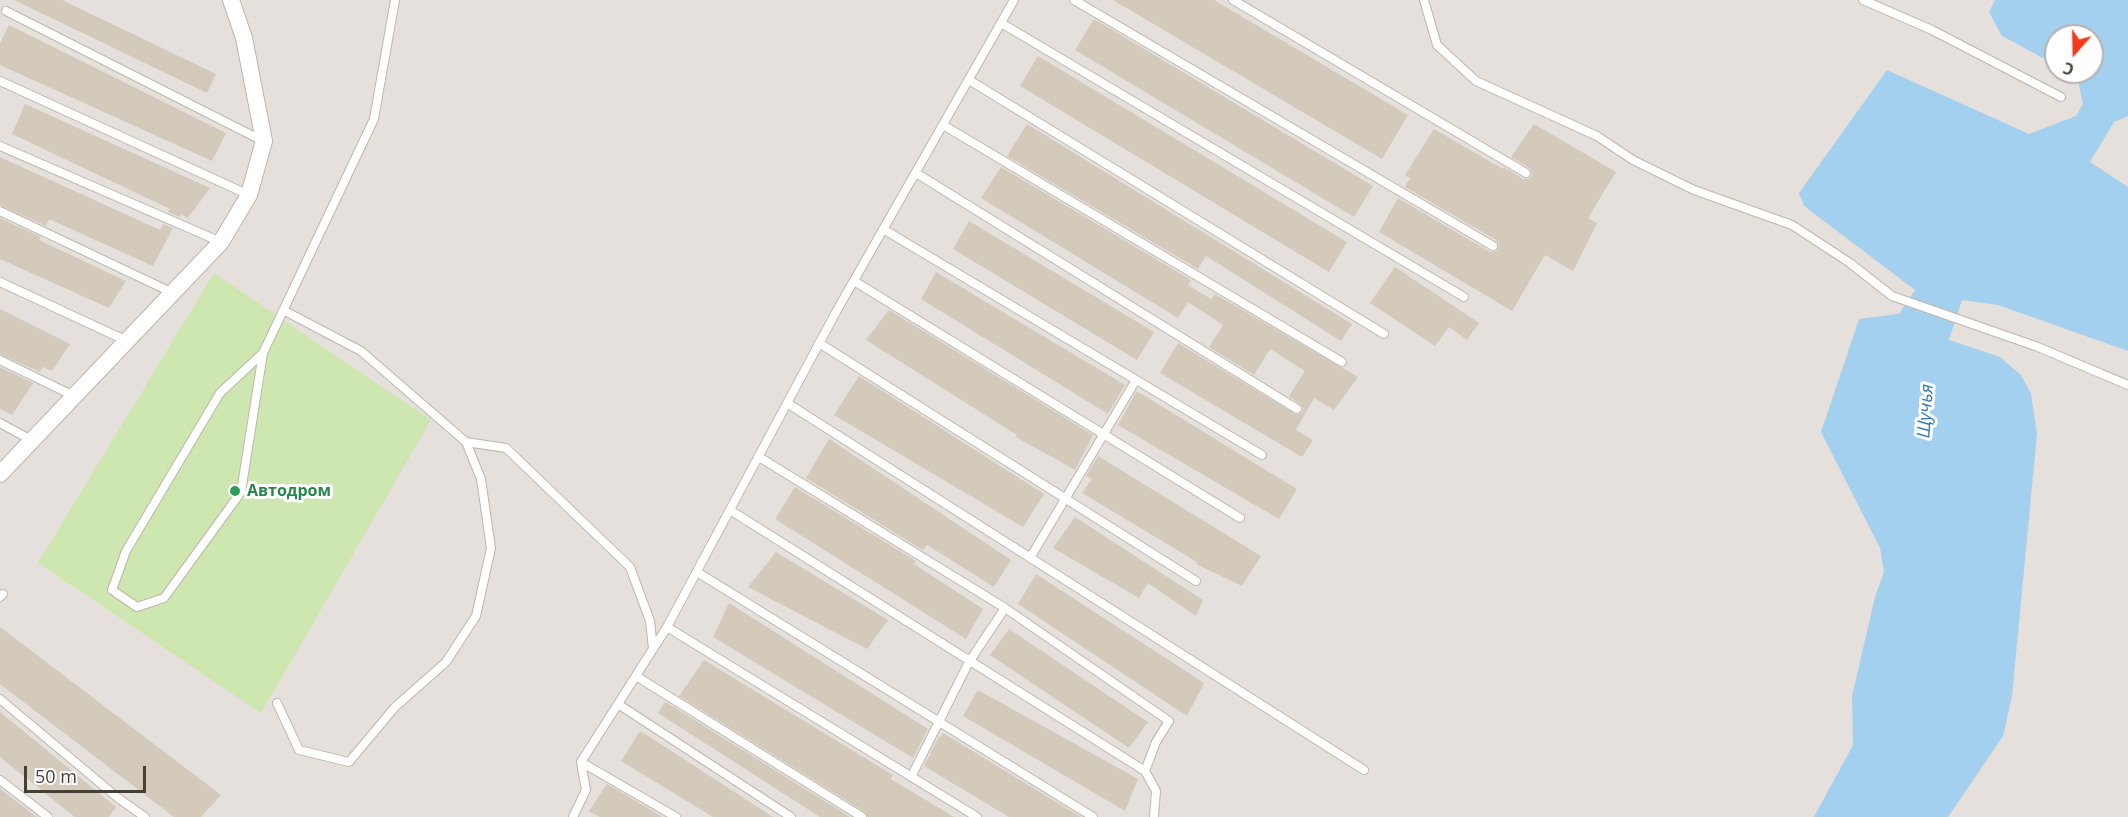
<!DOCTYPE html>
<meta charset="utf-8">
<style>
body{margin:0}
#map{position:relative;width:2128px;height:817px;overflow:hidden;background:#f2eee6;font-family:"Open Sans",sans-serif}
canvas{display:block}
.north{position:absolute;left:2044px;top:24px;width:60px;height:60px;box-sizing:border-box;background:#fff;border:2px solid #b5b2ae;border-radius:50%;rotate:200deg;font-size:16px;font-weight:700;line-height:24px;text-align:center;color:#453f35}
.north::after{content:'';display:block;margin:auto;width:21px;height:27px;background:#f43a1b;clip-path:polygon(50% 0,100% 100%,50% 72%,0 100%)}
.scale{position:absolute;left:24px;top:766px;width:122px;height:27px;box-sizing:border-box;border:3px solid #453f35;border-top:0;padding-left:8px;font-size:18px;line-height:21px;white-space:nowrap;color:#453f35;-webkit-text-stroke:4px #fff;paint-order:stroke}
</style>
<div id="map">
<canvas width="2128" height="817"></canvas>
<div class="north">С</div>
<div class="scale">50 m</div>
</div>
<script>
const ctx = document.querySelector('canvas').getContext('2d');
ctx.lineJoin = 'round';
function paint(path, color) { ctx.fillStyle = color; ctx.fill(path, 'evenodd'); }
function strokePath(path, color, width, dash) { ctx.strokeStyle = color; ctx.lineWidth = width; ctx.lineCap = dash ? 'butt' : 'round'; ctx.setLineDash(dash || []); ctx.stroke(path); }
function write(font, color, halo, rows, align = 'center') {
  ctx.font = font + ' "Open Sans",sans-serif'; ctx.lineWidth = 6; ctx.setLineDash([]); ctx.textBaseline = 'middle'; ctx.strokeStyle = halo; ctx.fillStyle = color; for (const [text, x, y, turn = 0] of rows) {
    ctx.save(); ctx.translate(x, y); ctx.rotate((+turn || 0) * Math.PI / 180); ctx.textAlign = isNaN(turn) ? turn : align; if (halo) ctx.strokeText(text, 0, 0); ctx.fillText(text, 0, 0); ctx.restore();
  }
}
paint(new Path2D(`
 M0,0H2128V817H0ZM2056,36H2092V72H2056Z`), '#e5e0db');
paint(new Path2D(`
 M214,273L431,420L261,713L38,563Z`), '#cee6af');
paint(new Path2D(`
 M1995,0H2128V116L2114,122L2090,162L2128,187V351L1998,305L1962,300L1949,340L2000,357L2021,375L2031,394L2037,434L2012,696L2003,736L1948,817H1814L1853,745L1852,696L1875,597L1884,572L1880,548L1821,432L1859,319L1899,314L1915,290L1804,206L1799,193L1887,70L2029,134L2076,116L2083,104L2077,76L2069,72H2092V36H2056V65L2002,36L1989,12Z`), '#a3d0ee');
paint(new Path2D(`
 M14,0H62L216,74L207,93Z
 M1113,0H1214L1408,115L1382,159Z
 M1094,19L1373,186L1354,217L1075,50Z
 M9,25L226,133L212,161L0,65V43Z
 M1038,56L1347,242L1329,272L1020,86Z
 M25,104L210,188L188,218L181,214L180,217L168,212L170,209L12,134Z
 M1027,124L1352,324L1341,341L1206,256L1198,269L1007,156Z
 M1534,124L1616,172L1588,218L1597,223L1573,271L1545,255L1512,311L1379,232L1398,198L1490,252L1497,251L1499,245L1496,240L1405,187L1410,178L1405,175L1434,129L1503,169L1504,167L1523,179H1529L1532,176L1531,169L1511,157Z
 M0,157L160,230L163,224L173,228L153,266L49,219L46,226L0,205Z
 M1001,167L1191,280L1188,285L1211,299L1215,294L1358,377L1334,410L1314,398L1296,430L1313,440L1302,457L1160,373L1178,343L1297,415L1303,412V407L1289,396L1305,371L1270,349L1254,375L1209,347L1223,325L1188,302L1178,318L981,198Z
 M0,218L41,237L39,240L126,281L109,308L0,259Z
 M969,221L1154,332L1137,360L953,249Z
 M1395,267L1479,323L1467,340L1449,327L1435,346L1370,303Z
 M936,272L1125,385L1108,414L921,299Z
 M0,309L70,344L52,371L43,367L40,372L0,354Z
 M889,310L1093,435L1075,470L1016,437L1017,435L866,340Z
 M0,367L33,383L12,415L0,409Z
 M859,376L1044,494L1023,527L834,415Z
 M1136,392L1140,393L1297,489L1279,519L1118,425Z
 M829,439L1011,560L994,587L927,545L923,550L806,478Z
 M1098,456L1261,556L1242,586L1196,564L1197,562L1082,493L1092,479L1086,476Z
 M795,487L916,561L914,564L983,609L966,639L775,519Z
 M1075,517L1203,600L1196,616L1148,583L1139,598L1053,548Z
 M776,552L888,620L867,649L748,587Z
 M1036,574L1204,683L1187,716L1018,604Z
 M729,603L928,729L913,758L713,637Z
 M0,627L221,795L201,817H174L0,684Z
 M1009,629L1148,722L1129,748L990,655Z
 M704,660L893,775L891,779L954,817H868L865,812L679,696Z
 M978,690L1138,779L1125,811L963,716Z
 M665,702L672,706L850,817H820L658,713Z
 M0,712L116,807L109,817H75L0,757Z
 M640,731L650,737L773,817H713L621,761Z
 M943,733L1079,816L1081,817H1009L924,766L939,736L941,737Z
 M607,784L651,810L662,817H600L589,811Z
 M0,789L37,817H0Z`), '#d4cabc');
const lane = new Path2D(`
 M1074,0L1493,246
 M1233,0L1526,173
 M1424,0L1437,45L1476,81L1597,136L1633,160L1694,190L1792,225L1850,263L1892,296L2038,347L2128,385
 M1863,0L1932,30L2061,97
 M6,11L263,141
 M1001,23L1464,297
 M969,80L1384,334
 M0,81L249,195
 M943,125L1342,362
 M0,146L221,242
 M916,173L1297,409
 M0,211L173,293
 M883,229L1262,455
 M854,281L1240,518
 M0,282L127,341
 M283,310L361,351L466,442L506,448L630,567L650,621L653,649
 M819,343L1196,581
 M263,353L220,393L126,551L112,590L137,607L164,598L241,492L263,353L374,119L395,0
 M0,360L74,396
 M787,403L1364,770
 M0,423L31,440
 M759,457L1005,608L1169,721L1156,742L1145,771L1156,791L1154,817
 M730,510L1145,771
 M1030,558L1136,380
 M697,572L1093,817
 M0,597L3,594
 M667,627L977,817
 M636,676L862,817
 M0,699L118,798L145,817
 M277,703L299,750L349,762L395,707L446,662L476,616L491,548L481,479L466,442
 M618,704L791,817
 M581,762L676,817
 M911,777L969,662L1005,608
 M0,780L48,817
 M573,817L586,790L581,762L667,627L836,312L1014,0`);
const street = new Path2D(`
 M0,474L221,242L249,195L264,141L244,38L231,0`);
strokePath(lane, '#beb6a9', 10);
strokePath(street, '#beb6a9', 18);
strokePath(lane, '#fff', 8);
strokePath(street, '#fff', 16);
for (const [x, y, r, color] of [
 [235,491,6,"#2e9e5b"]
]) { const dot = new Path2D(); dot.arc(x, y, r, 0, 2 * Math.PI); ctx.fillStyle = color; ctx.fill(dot); strokePath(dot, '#fff', 2); }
write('bold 16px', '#27864d', '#fff', [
 ["Автодром",247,491]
], 'left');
write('italic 18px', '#327aae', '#fff', [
 ["Щучья",1926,411,-86]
]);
</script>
